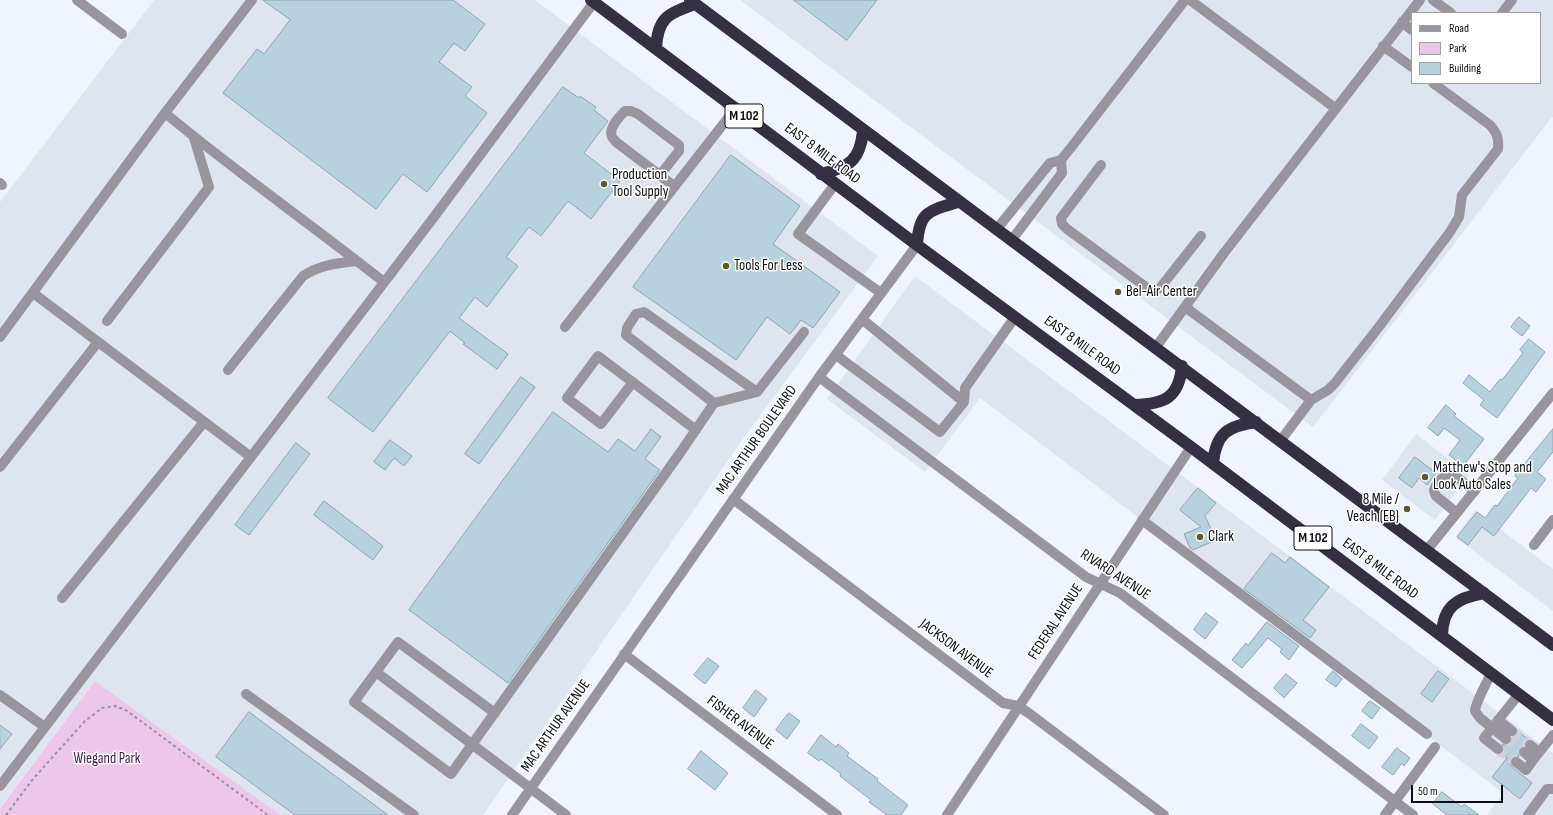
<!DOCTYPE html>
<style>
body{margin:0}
#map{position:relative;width:1553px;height:815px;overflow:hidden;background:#f0f4fe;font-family:"Sofia Sans Condensed",sans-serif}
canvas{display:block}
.legend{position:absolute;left:1411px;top:12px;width:130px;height:72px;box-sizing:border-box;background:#fff;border:1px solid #9d9ea1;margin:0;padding:5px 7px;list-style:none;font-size:12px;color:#0a0d15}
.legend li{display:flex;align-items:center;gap:8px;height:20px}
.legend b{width:20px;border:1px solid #9d9ea1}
.scale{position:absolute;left:1411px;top:785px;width:92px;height:18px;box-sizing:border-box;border:2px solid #0a0d15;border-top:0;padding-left:5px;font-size:12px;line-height:14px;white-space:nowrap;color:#0a0d15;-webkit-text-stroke:3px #fff;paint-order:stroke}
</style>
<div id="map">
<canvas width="1553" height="815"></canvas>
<ul class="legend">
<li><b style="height:5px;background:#98959f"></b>Road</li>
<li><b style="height:11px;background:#edc6e9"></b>Park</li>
<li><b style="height:11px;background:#b8d1df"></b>Building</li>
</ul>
<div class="scale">50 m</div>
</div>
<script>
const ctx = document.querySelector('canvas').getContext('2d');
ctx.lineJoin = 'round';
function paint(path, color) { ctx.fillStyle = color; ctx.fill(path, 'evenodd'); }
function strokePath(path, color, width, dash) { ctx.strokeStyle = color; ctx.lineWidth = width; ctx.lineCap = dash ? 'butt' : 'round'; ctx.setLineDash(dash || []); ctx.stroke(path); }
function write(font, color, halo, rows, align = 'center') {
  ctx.font = font + ' "Sofia Sans Condensed",sans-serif'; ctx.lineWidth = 3; ctx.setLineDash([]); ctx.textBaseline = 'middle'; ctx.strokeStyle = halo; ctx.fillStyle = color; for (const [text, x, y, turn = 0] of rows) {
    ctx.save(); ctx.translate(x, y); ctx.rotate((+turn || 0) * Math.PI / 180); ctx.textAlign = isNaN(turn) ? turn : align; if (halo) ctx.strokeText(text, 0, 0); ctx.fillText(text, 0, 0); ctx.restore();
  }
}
paint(new Path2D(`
 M154,0H535L878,256L740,443L483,815H265L95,681L0,807V202Z
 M740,0H1553V118L1552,117L1313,427ZM1412,13H1540V83H1412Z
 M915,276L1553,753V815H1487L1503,793L980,398L925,472L827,399Z
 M1416,434L1469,475L1435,520L1382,480Z
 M1475,510L1553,569V611L1455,537Z`), '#dfe5f0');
paint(new Path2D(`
 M95,681L280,815H0V808Z`), '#edc6e9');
const building = new Path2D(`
 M263,0H453L485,24L465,51L454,43L439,62L472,87L465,96L487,113L427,192L403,174L376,209L223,93L257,49L264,54L290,20Z
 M794,0H877L847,40Z
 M563,87L579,98L580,96L596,107L594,110L608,121L584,153L620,181L591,219L568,201L541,236L529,227L506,257L518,266L487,307L475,297L459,318L508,354L497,369L463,344L465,343L450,331L373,432L328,398Z
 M731,155L800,206L773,244L840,292L813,328L801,320L790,334L767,317L736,360L633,287Z
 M1519,317L1530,326L1522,336L1511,327Z
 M1529,339L1545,352L1497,418L1480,405L1484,400L1463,383L1469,375L1490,392L1500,379L1502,380L1523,353L1520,350Z
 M521,377L535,387L479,464L465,454Z
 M1446,405L1456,414L1454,416L1484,439L1463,466L1449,455L1460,440L1444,428L1438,436L1428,428Z
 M553,412L608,452L618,439L635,451L651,429L661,437L645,459L660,470L508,683L409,610Z
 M1553,429V452L1537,472L1546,479L1536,492L1531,488L1494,536L1482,527L1468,545L1457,537L1477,512L1485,518L1495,505L1497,506L1518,478L1515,476Z
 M390,440L412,456L404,466L394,458L385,470L374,462Z
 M296,443L310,454L249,535L235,525Z
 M1415,457L1436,473L1427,485L1419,478L1412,488L1399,478Z
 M1198,488L1216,503L1205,516L1216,540L1193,550L1190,548L1184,534L1201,527L1180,510Z
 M324,501L383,546L373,560L314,515Z
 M1272,553L1285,563L1290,557L1329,587L1303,620L1316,630L1310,638L1244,589Z
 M1206,613L1218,622L1205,639L1194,630Z
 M1267,622L1299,646L1289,660L1280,652L1282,649L1268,638L1242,668L1232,660L1246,643L1248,645Z
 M708,658L719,666L705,684L694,675Z
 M1333,671L1342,679L1336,687L1326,680Z
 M1438,671L1449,679L1432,702L1421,694Z
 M1286,674L1297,683L1284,698L1274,688Z
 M756,690L767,699L754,717L743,708Z
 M1370,701L1380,708L1372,719L1362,711Z
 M249,712L388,815H295L216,757Z
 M789,713L800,721L787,739L776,730Z
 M1361,724L1378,737L1369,749L1352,736Z
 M0,725L12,734L0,749Z
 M1518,732L1528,739L1525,741L1524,746L1519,747L1518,750L1519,757L1514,756L1511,758L1510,764L1512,767L1532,783L1520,799L1492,777L1507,758L1502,754L1504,750L1502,744L1508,745L1511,743L1512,737L1517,735Z
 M821,735L836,747L838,744L849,753L847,756L878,779L877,781L908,805L901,815H887L869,802L871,800L840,776L841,774L821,759L819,761L808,753Z
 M1397,748L1410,758L1404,766L1402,763L1393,775L1382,767Z
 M701,751L728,773L715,790L688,769Z
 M1442,792L1462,807L1464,804L1479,815H1447L1433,804Z`);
paint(building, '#b8d1df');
strokePath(building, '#8ca4b1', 1);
strokePath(new Path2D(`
 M1512,731L1530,745
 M1506,739L1524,752
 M1498,749L1516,762`), '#ced1db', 10, [10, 5]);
strokePath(new Path2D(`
 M6,815L33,779L85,721L102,708L116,706L127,711L268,815`), '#90949d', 2, [3, 3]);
strokePath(new Path2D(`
 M77,0L122,34
 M1190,0L1335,108
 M1433,0L1451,13
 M1502,13L1512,0
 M1402,22L1412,30
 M1383,46L1412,67
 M165,113C236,172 312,225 384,282
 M1101,165L1061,218L1062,224L1067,229L1150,290L1155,291L1160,288L1201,236
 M660,175L679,151V145L638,114L631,111H625C620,116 608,128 612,137C613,139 615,140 616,142L674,186
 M0,183L2,185
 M835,184L798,234L881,293
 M996,230L1050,163L1061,160L1073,145L1185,0
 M1011,241L1062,173L1061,160
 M33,293L251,457
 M1185,307L1311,400L1281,440
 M863,320L964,402
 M107,321L209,187L194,138
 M565,327L735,109
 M0,337L165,113L252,0
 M1156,347L1224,253L1420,0
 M836,355L940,432L964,402L965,388L1015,317
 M228,370L303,276C320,265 337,263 357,261
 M819,377L1086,577L1120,593L1413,815
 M633,382L601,424L567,398L598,356L696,430
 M1311,400L1328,390L1335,383L1378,328L1450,232L1459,217L1462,195L1498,149C1499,138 1497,133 1490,125L1433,83
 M714,403L757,392
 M0,467L98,342
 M733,499L1003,703L1018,706L1030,714L1164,815
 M1457,513L1436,496C1435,494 1434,492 1434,490C1436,483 1445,474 1451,473L1475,491
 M1142,520L1427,734
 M1534,545L1553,520
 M1427,550L1553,393
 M62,598L204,422
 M624,654L837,815
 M376,672L354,702L451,774L680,453L714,403L626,335L627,328L636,314L644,312L757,392L804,332
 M1491,673C1487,683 1476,701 1475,711L1480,718L1506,739
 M246,694L414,815
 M0,695L45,727
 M495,713L398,642L376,672L566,815
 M1498,720L1512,731
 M1530,745L1539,752
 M1498,749L1484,738L1519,694
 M1524,752L1533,760L1553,735
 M1516,762L1526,770L1533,760
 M0,786L434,217L594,2
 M512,815L819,377L917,245
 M947,815L1191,447
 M1385,815L1435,747
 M1528,815L1547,789H1553`), '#98959f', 10);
strokePath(new Path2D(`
 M591,0L917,245L1191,447L1553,720
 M690,0C977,216 1266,429 1553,645
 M656,48C658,17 668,14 695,4
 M821,174C849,167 860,161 863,131
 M917,245C919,212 928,211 958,202
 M1135,405C1164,404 1179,398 1182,366
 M1213,463C1216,433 1228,426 1256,422
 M1442,635C1443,606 1457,598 1484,593`), '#342f42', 12);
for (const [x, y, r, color] of [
 [604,184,4,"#5f5925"],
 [726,266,4,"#5f5925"],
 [1118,292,4,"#5f5925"],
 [1425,477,4,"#5f5925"],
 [1407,509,4,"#5f5925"],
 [1200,537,4,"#5f5925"]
]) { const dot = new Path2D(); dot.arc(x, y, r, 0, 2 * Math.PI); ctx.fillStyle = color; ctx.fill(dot); strokePath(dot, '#fff', 1.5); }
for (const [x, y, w] of [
 [744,116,38],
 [1313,538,38]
]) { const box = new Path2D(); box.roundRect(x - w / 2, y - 12, w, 24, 3); ctx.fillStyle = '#fff'; ctx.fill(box); strokePath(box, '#0a0d15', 1); }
write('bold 14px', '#0a0d15', null, [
 ["M 102",744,116],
 ["M 102",1313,538]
]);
write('15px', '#0a0d15', '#fff', [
 ["EAST 8 MILE ROAD",822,154,37],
 ["EAST 8 MILE ROAD",1082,346,36],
 ["MAC ARTHUR BOULEVARD",757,440,-55],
 ["EAST 8 MILE ROAD",1380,569,37],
 ["RIVARD AVENUE",1115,575,33],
 ["FEDERAL AVENUE",1056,622,-57],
 ["JACKSON AVENUE",956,649,37],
 ["FISHER AVENUE",740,723,37],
 ["MAC ARTHUR AVENUE",556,726,-55]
]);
write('15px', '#0a0d15', '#fff', [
 ["Production",612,175],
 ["Tool Supply",612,192],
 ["Tools For Less",734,266],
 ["Bel-Air Center",1126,292],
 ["Matthew's Stop and",1433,468],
 ["Look Auto Sales",1433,485],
 ["8 Mile /",1399,500,"right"],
 ["Veach (EB)",1399,517,"right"],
 ["Clark",1208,537]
], 'left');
write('15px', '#481946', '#fff', [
 ["Wiegand Park",107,759]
]);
</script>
